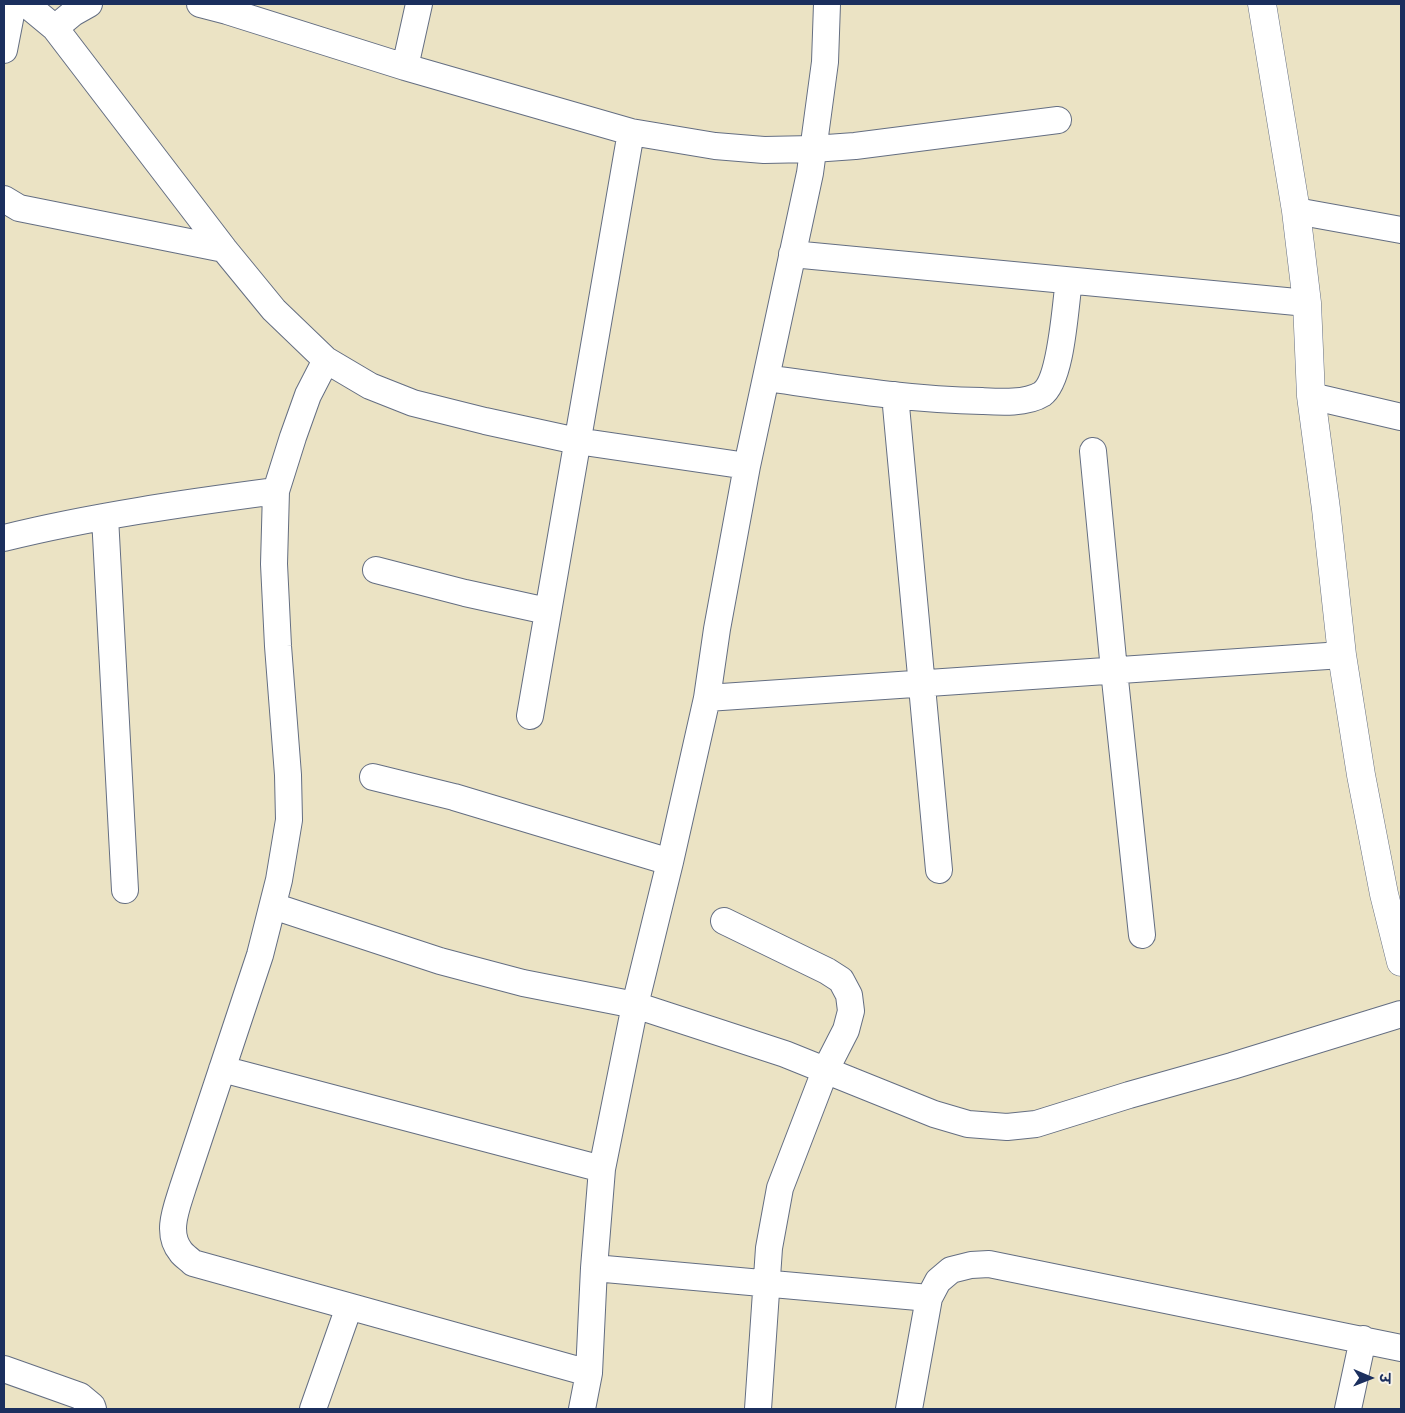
<!DOCTYPE html>
<meta charset="utf-8">
<style>
body{margin:0}
#map{position:relative;width:1405px;height:1413px;overflow:hidden;background:#ebe3c4;font-family:"Playpen Sans","Playpen Sans Deva",sans-serif}
canvas{display:block}
.frame{position:absolute;inset:0;border:5px solid #1b2f5e;pointer-events:none}
.north{position:absolute;left:1345px;top:1353px;width:50px;height:50px;-webkit-text-stroke:4px #f7f3e8;paint-order:stroke;rotate:91deg;font-size:14px;font-weight:700;line-height:20px;text-align:center;color:#1b2f5e}
.north::after{content:'';display:block;margin:auto;width:18px;height:22px;background:#1b2f5e;clip-path:polygon(50% 0,100% 100%,50% 72%,0 100%)}
</style>
<div id="map">
<canvas width="1405" height="1413"></canvas>
<div class="frame"></div>
<div class="north">उ</div>
</div>
<script>
const ctx = document.querySelector('canvas').getContext('2d');
ctx.lineJoin = 'round';
function strokePath(path, color, width, dash) { ctx.strokeStyle = color; ctx.lineWidth = width; ctx.lineCap = dash ? 'butt' : 'round'; ctx.setLineDash(dash || []); ctx.stroke(path); }
const minor = new Path2D(`
 M26,4L55,28L224,249L274,310L326,360L370,386L413,403L485,421L577,441L747,466
 M200,4L227,11L405,67L631,132L715,146L764,150L813,149L855,146L1058,120
 M55,28L73,13L89,4
 M4,50L13,4
 M405,67L419,4
 M4,199L19,208L224,249
 M1296,211L1401,230
 M792,254L1307,303
 M326,360L308,395L293,437L276,491L274,564L278,646L288,775L289,820L279,880L260,955L183,1187C177,1207 165,1233 181,1252C184,1256 189,1259 193,1263L589,1373
 M766,378C837,388 910,400 982,401C999,402 1026,404 1042,394C1062,380 1065,305 1069,281
 M895,395L939,870
 M1311,396L1401,417
 M1093,451L1114,670L1142,935
 M105,517L125,890
 M4,538C93,516 185,503 276,491
 M376,570L465,593L547,611
 M707,698L1342,655
 M530,716L631,132
 M373,777L454,797L670,862
 M273,906L440,961L523,983L635,1005L785,1054L934,1114L968,1124L1007,1127L1036,1124L1129,1095L1232,1066L1401,1014
 M724,921L827,971L841,980L849,995L851,1011L846,1030L825,1071L780,1188L769,1248L758,1409
 M222,1069L602,1169
 M594,1268L929,1298
 M4,1369L80,1396L92,1406L93,1409
 M313,1409L349,1307
 M582,1409L589,1373L594,1268L602,1169L635,1005L670,862L707,698L717,629L747,466L810,173L825,62L827,4
 M909,1409L929,1298L938,1281L951,1270L971,1265L989,1264L1401,1348
 M1348,1409L1363,1339`);
const tertiary = new Path2D(`
 M1262,4L1296,211L1307,303L1311,396L1326,509L1342,655L1361,775L1384,894L1401,962`);
strokePath(minor, '#646e82', 28);
strokePath(tertiary, '#646e82', 29);
strokePath(minor, '#fff', 26);
strokePath(tertiary, '#fff', 28);
</script>
